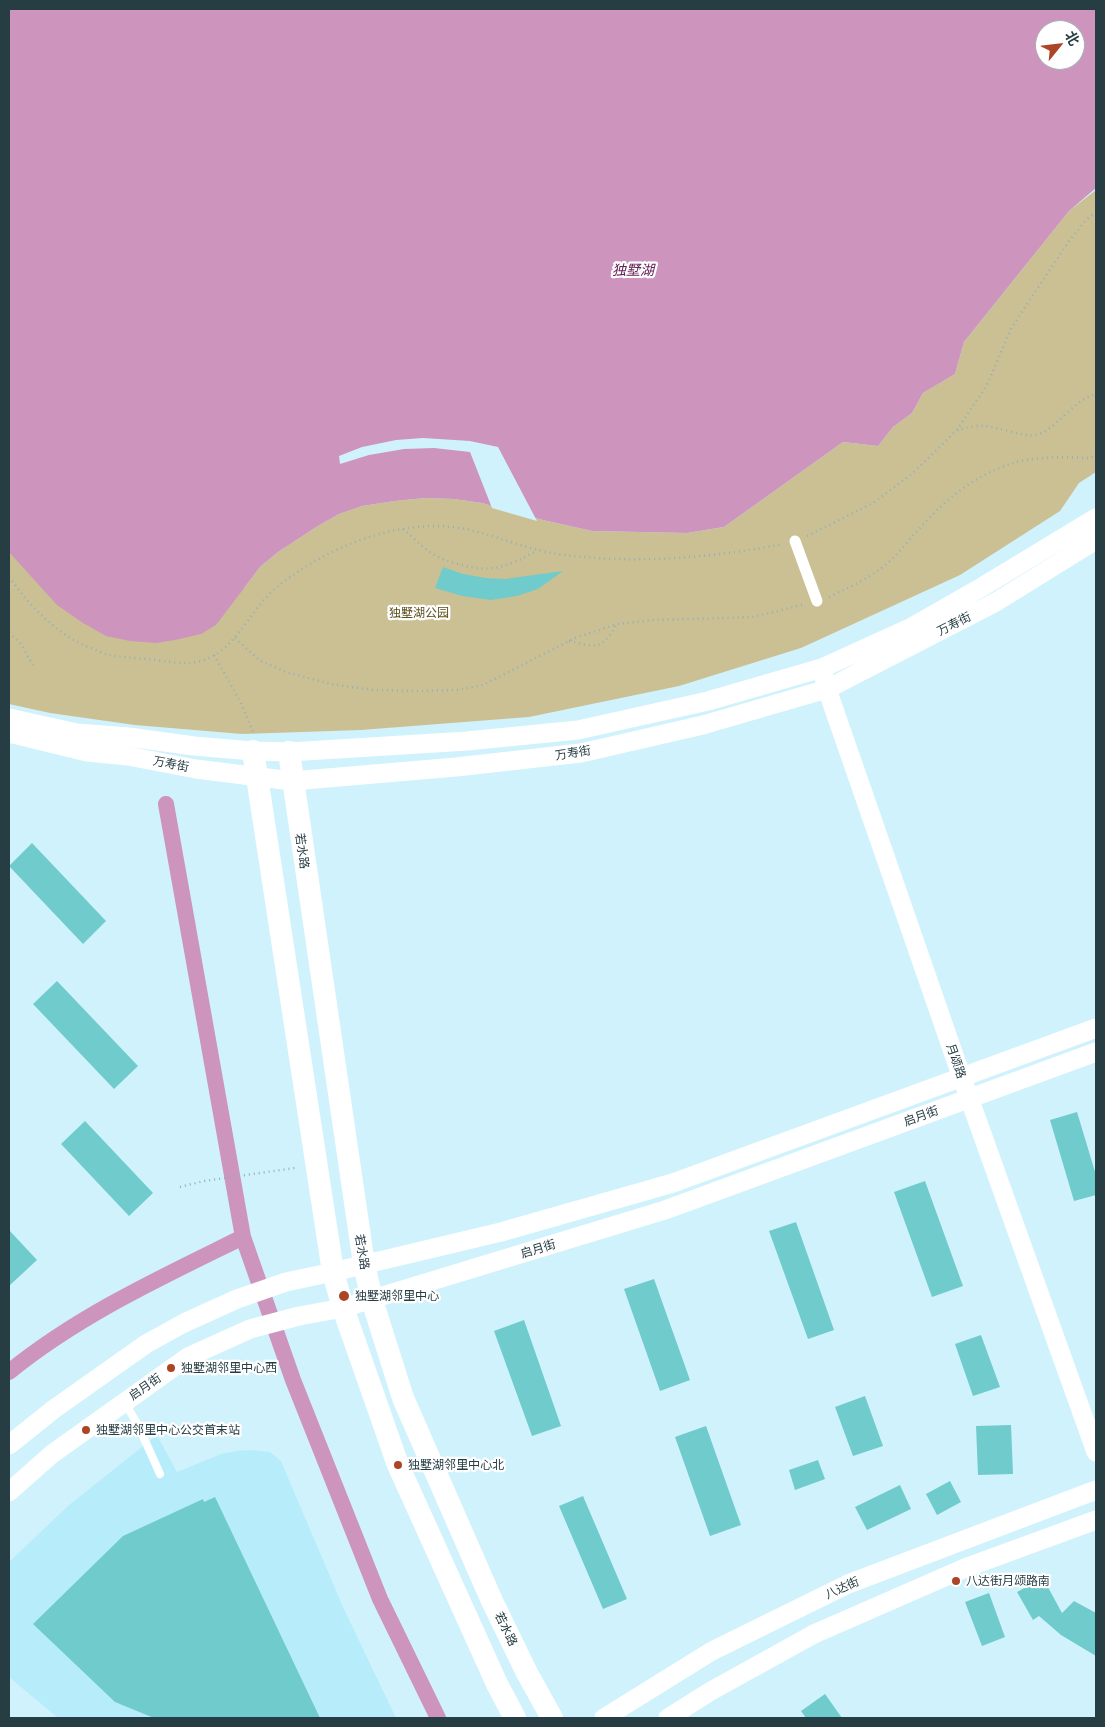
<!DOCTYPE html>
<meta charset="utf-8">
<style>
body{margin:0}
#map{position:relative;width:1105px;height:1727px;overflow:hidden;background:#d0f2fc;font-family:Commissioner,"Noto Sans SC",sans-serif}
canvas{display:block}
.frame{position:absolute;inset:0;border:10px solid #263d44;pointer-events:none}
.north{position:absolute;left:1035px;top:20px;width:50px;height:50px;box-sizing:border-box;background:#fff;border:1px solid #a8b1b4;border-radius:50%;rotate:61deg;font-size:14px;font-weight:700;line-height:20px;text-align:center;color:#263d44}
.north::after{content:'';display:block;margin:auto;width:18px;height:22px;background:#ac4426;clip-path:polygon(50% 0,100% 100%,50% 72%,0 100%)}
</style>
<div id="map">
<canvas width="1105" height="1727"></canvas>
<div class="frame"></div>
<div class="north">北</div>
</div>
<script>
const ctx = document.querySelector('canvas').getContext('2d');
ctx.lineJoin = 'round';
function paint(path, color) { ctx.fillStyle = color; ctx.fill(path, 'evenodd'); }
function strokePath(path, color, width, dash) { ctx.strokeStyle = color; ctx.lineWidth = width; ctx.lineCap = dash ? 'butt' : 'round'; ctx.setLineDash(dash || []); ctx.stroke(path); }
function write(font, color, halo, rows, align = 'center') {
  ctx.font = font + ' Commissioner,"Noto Sans SC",sans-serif'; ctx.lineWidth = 4.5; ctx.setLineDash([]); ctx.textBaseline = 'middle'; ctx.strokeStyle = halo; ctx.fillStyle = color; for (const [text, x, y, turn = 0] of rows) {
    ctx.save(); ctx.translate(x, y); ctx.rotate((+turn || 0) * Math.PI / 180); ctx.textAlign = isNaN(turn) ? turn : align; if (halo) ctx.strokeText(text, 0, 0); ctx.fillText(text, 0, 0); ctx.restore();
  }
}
paint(new Path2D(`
 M157,1435L177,1472L221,1454L236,1451L251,1450L270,1452L281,1461L343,1607L396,1718H58L9,1677V1562L69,1505Z`), '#b7edfb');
paint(new Path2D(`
 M1096,190V472L1079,483L1060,511L960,575L801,648L679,686L529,717L361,730L242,734L135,725L50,713L9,704V530L244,588L260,567L278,552L318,526L339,514L362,506L395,501L425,498L454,499L482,503L543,520L592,531L687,533L724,527L843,442L878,446L893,427L912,413L923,393L955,374L964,342L1069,211Z`), '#cbc093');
paint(new Path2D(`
 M9,9H1096V188L1069,211L964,342L955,374L923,393L912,413L893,427L878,446L843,442L724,527L687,533L592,531L543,520L482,503L454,499L425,498L395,501L362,506L339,514L318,526L278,552L260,567L216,625L201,634L175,640L156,643L130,641L106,636L83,623L57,605L9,552ZM1045,30H1075V60H1045Z`), '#cd94be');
paint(new Path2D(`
 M423,438L470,441L498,447L537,521L492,508L470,452L434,448L404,449L369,455L340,464L339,456L362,447L396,440Z`), '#d0f2fc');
strokePath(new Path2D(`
 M166,804L243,1237L293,1380L380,1599L438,1718
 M9,1372C79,1315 162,1277 243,1237`), '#cd94be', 16);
paint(new Path2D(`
 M443,567L463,574L486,578L505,579L563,571L538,589L517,596L491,600L462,596L435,588Z
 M32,843L106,921L83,944L9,866Z
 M57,981L138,1066L114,1089L33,1004Z
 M1077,1112L1096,1175V1195L1074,1201L1050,1120Z
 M85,1121L153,1193L129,1216L61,1144Z
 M925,1181L963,1286L932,1297L894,1192Z
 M796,1222L834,1330L808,1339L769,1231Z
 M9,1230L37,1260L9,1286Z
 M654,1279L690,1380L660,1391L624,1289Z
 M524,1320L561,1426L532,1436L494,1331Z
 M981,1335L1000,1387L973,1396L955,1344Z
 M865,1396L883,1446L853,1456L835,1407Z
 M1011,1425L1013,1474L978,1475L976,1426Z
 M706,1426L741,1525L710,1536L675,1437Z
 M818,1460L825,1479L795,1490L789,1470Z
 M950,1481L961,1502L937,1515L926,1494Z
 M900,1485L911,1509L867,1530L855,1507Z
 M583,1496L627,1599L603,1609L559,1506Z
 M215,1497L320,1718H154L115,1702L33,1624L123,1536L203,1499L204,1502Z
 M1043,1578L1062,1613L1074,1601L1096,1613V1656L1061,1635L1039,1616L1033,1620L1017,1592Z
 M989,1593L1005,1637L982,1646L965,1602Z
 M825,1694L842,1718H806L801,1711Z`), '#70cbcc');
strokePath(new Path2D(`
 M957,430C965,428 975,425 983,426C997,426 1026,438 1036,435C1057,430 1072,400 1096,394
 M403,529C413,537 422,547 433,554C441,559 452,563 462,565C493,574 511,565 538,550
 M807,536L873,503L913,473L957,430L987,385L1011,329L1031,298L1069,241L1087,219L1096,212
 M9,577C31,607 54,632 88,647C95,649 102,653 108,655C121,657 134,658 147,659C159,660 173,663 185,663C232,664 246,612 277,587C307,563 339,546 376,535C404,527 435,523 465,529C499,536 530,551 565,555C637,564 711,558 783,544
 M829,597C850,587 870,578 888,563C899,553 909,540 919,529C945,500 972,477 1010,464C1033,456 1065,457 1090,458L1096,455
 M9,633L19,641L34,667
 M235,638L259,660L286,672L331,684L373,690L418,691L457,690L483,685L575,638L617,624L654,620L754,617L805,604
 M569,641C597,647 601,651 617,624
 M214,655L240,701L253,732
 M180,1187L204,1181L295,1168`), '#92b0b9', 2.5, [1, 4]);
strokePath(new Path2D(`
 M125,1403L138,1425L160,1474`), '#fff', 8);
strokePath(new Path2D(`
 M795,541L817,601`), '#fff', 11);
strokePath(new Path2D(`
 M824,677L827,689L962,1078L1096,1452
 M9,718L77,733L129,737L194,746L253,751L289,752L467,741L578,730L708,701L822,668L910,628L982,587L1096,518
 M9,733L87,752L128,756L196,769L292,781L456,767L581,753L703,725L827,689L996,602L1096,540
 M9,1445L54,1409L146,1344L184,1323L237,1299L286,1282L333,1272L501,1232L673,1183L1096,1028
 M9,1492L52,1454L188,1357L250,1329L299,1316L343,1308L665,1210L1096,1052
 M604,1718L712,1651L848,1584L1096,1490
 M668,1718L711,1691L814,1634L965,1568L1096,1520`), '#fff', 19);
strokePath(new Path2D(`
 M253,751L333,1272L343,1308L398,1465L497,1684L515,1718
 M289,752L364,1264L372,1300L403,1398L492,1601L527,1673L552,1718`), '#fff', 22);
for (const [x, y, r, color] of [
 [344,1296,6,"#ac4426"],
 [171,1368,5,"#ac4426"],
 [86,1430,5,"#ac4426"],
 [398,1465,5,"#ac4426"],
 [956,1581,5,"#ac4426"]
]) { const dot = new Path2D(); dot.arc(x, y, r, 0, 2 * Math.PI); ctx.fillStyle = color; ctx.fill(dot); strokePath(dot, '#fff', 2); }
write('12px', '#5b501d', '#fff', [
 ["独墅湖公园",419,613]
]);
write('12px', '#263d44', '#fff', [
 ["万寿街",954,624,-27],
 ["万寿街",573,753,-9],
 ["万寿街",171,764,11],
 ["若水路",302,851,82],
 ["月颂路",956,1061,71],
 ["启月街",921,1116,-20],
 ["启月街",538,1249,-17],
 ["若水路",362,1252,80],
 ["启月街",145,1387,-35],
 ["八达街",842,1588,-24],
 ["若水路",506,1629,64]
]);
write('12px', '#263d44', '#fff', [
 ["独墅湖邻里中心",355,1296],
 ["独墅湖邻里中心西",181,1368],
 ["独墅湖邻里中心公交首末站",96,1430],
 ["独墅湖邻里中心北",408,1465],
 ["八达街月颂路南",966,1581]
], 'left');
write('italic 14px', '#652257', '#fff', [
 ["独墅湖",633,270]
]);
</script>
